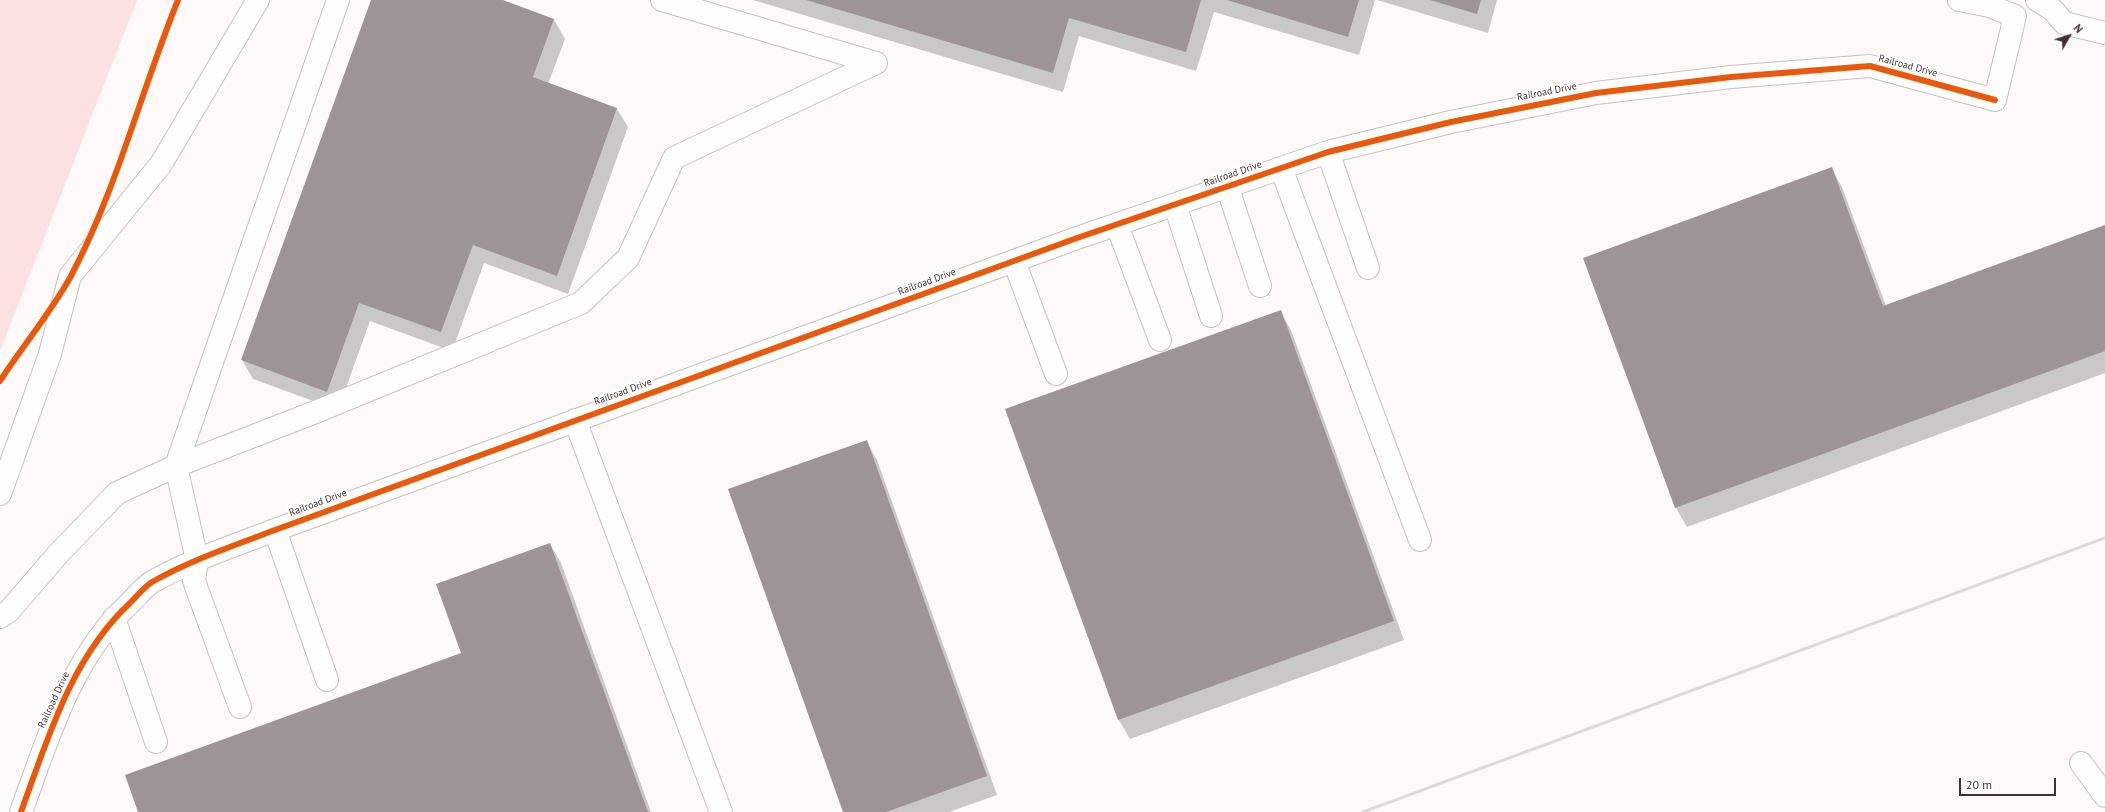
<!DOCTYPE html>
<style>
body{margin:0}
#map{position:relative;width:2105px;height:812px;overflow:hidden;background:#fdf9f9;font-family:"PT Sans",sans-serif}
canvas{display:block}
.north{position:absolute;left:2049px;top:16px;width:40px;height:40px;-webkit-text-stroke:3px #fff;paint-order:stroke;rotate:51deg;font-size:11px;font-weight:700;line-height:16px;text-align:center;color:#403131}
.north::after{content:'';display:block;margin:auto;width:14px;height:18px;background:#403131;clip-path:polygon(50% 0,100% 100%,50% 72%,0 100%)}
.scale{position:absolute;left:1959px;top:778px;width:97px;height:18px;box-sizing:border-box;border:2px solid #403131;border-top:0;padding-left:5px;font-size:12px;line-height:14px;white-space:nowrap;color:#403131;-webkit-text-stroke:3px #fff;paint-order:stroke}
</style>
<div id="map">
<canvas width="2105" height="812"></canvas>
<div class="north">N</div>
<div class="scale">20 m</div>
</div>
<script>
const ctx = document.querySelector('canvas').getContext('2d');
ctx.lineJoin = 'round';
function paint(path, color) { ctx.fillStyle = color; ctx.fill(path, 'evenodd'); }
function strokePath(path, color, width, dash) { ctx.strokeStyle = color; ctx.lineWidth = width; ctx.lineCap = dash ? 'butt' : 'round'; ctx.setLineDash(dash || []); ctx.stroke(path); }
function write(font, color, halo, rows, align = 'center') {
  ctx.font = font + ' "PT Sans",sans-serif'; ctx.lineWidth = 4; ctx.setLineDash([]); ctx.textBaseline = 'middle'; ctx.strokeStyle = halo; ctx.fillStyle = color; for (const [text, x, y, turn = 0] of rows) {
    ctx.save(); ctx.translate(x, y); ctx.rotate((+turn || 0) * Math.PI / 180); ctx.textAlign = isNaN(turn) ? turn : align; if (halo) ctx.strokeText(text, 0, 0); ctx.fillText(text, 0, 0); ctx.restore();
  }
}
paint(new Path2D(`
 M0,0H137L0,351Z`), '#fbe1e1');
paint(new Path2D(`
 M372,0H500L554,20L565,39L548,84L617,109L628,127L568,294L484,263L452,351L370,321L338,410L253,379L242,360Z
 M753,0H1375L1359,55L1214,12L1196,71L1079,36L1063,92Z
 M1377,0H1497L1488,33Z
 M1832,169L1842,187L1886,306L2105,226V373L1687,527L1676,508L1585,259Z
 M1280,311L1291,330L1404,640L1130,739L1119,720L1006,410Z
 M866,441L877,460L997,795L949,812H844Z
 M550,544L561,563L651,812H139L463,653Z`), '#0003');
paint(new Path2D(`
 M371,0H503L554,19L533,77L617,108L557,276L473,245L441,332L359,303L327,392L241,360Z
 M806,0H1201L1186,52L1069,18L1053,73Z
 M1227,0H1359L1348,37Z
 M1430,0H1481L1477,14Z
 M1832,167L1883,306L2105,225V351L1675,508L1583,258Z
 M1281,310L1394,621L1118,720L1005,409Z
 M867,440L987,776L886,812H843L728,489Z
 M550,543L648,812H138L125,775L461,653L436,584Z`), '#9d9595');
const minor = new Path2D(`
 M2037,0L2053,10L2064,23L2105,33
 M1328,152L1368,268
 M1281,168L1420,540
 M1227,186L1260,286
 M1175,205L1211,316
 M1117,225L1160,340
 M1014,261L1056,374
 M575,420L721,812
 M0,494L50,354L70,276L161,164L258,0
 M275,530L327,680
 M0,617L9,611L59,553L117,493L176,466L313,413L581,303L628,258L674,158L876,63L662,0
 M114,618L156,742
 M240,707L194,581L197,560L176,466L338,0
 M2081,763L2105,796
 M21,812C48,738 71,658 130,603C137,596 144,587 152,582C191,560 233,546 275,530L1077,238L1328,152L1451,122L1596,93L1731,77L1870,66L1995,100L2015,16L1990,6L1959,0`);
strokePath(minor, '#c9c1c1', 24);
strokePath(minor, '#fffefe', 22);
strokePath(new Path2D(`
 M1363,812L2105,538`), '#dddada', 3);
strokePath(new Path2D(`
 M0,381C23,345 50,314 71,276C117,189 141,91 178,0
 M21,812C48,738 71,658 130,603C137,596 144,587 152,582C191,560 233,546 275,530L1077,238L1328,152L1451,122L1596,93L1731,77L1870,66L1995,100`), '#e8590c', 6);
write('10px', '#403131', '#fff', [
 ["Railroad Drive",1908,66,15],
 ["Railroad Drive",1547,92,-11],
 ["Railroad Drive",1233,174,-19],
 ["Railroad Drive",927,282,-20],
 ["Railroad Drive",623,392,-20],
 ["Railroad Drive",318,503,-20],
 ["Railroad Drive",54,700,-65]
]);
</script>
